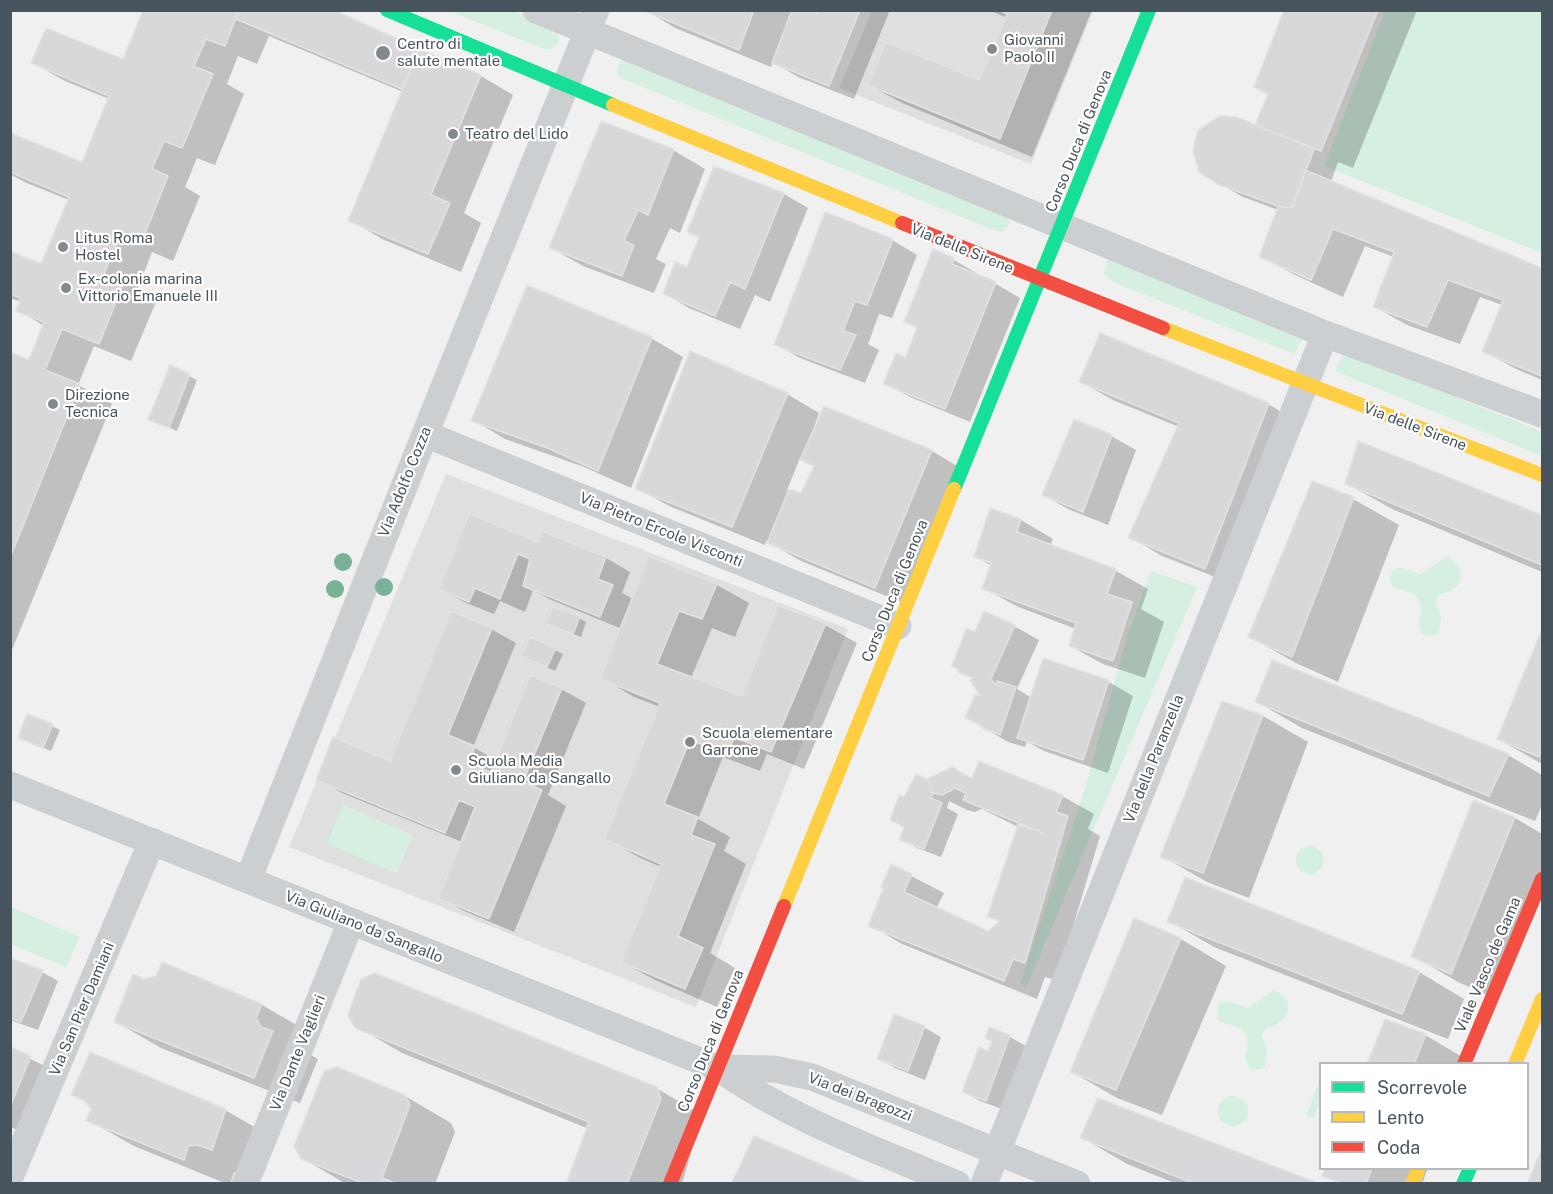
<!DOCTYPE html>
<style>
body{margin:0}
#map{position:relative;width:1553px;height:1194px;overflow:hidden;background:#f1f0f0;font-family:"Public Sans",sans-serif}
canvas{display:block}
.frame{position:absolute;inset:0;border:12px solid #47535d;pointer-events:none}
.legend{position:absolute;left:1319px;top:1062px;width:210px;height:108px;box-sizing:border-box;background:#fff;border:2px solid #b5babe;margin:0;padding:8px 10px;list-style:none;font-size:18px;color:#47535d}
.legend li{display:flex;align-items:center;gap:12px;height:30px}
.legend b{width:30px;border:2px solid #b5babe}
</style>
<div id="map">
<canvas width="1553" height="1194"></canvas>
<div class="frame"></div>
<ul class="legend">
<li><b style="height:8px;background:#16e098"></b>Scorrevole</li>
<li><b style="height:8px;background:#ffcf43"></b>Lento</li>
<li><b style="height:8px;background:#f24e42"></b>Coda</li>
</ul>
</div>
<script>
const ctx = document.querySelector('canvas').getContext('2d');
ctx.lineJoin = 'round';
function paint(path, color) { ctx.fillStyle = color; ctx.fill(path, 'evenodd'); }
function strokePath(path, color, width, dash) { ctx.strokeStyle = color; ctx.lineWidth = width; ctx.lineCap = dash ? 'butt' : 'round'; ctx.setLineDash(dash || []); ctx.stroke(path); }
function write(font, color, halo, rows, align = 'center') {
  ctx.font = font + ' "Public Sans",sans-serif'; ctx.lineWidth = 4.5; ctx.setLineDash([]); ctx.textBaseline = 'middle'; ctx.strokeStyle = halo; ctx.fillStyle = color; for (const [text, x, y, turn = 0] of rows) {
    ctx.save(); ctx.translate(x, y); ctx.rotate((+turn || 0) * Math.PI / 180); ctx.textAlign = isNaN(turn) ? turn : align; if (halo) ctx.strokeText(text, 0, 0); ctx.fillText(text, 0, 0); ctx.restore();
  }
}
paint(new Path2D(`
 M872,11H1093L1031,164L839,88Z
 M446,474L848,629L696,1007L289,847Z`), '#dfdfe0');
paint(new Path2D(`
 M449,11H514L555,29C562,39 560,47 547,50Z
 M1385,11H1542V253L1324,166Z
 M623,59L1009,216V225L1003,231H996L623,79L617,74V66Z
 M1116,259L1304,335L1294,354L1115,283L1104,274L1107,260Z
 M1344,351L1542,432V456L1335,371Z
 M1447,557C1471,567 1461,593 1440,594L1435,601L1441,616L1439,634L1425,636C1412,625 1428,608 1416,596C1410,591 1400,590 1393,588C1389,581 1389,576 1393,569C1405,566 1410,571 1420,574Z
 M1151,571L1197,587L1026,988L1020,983L1084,792L1127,637Z
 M343,805L413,835L397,873L327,844Z
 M1296 860a14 14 0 1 1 28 0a14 14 0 1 1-28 0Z
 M11,907L80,937L66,967L11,944Z
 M1274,990C1298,1000 1289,1025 1267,1027L1262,1035L1267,1050L1265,1068L1252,1070C1237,1058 1256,1042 1242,1030C1236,1025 1227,1024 1220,1022C1216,1014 1216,1010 1220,1002C1232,1000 1237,1005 1248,1008Z
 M1320,1080V1101L1314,1118L1306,1115Z
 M1218 1111a15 15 0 1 1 30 0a15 15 0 1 1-30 0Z`), '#d5efe0');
paint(new Path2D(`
 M145,10H330L481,76L513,95L464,213L481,223L461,272L382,239L350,220L403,92L269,36L257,64L238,56L227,84L244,94L215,165L197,158L185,187L200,196L173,261L152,252L137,291L156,302L131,361L94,346L78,385L112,404L10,655V354L29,362L44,326L18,310L21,302L10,298V253L42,266L69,200L24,182L10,174V134L82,164L109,99L65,81L33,63L124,61Z
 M645,10H808L817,15L819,10H890L854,99L798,77L773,62L771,67L675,28Z
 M989,10H1092L1032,157L902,103L869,85L980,82L1007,18Z
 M1286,10H1417L1353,168L1338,162L1331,182L1542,269V380L1516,369L1484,351L1502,305L1480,297L1460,344L1407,325L1375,307L1394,257L1365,246L1343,297L1293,274L1261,256L1278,210L1243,197L1218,183L1256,126L1270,95Z
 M673,150L705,169L680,233L670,228L656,259L666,264L654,293L583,266L551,248Z
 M715,168L784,194L808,208L770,302L755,295L740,329L689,308L665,294L688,269L700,238L689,231Z
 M892,240L917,255L892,318L879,314L868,344L879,350L865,383L800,358L776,344Z
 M954,260L978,274L977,276L996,284L1020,298L970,422L910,397L885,383L906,359L918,329L906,321Z
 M651,338L683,357L631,488L584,467L505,439L473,420Z
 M171,367L197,380L177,431L150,419Z
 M1081,382L1268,404L1300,423L1238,586L1162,556L1130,537L1179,427L1113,400Z
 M787,394L819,413L815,424L817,425L824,408L932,451L964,470L908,605L801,561L766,541L765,545L669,506L637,488ZM800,458L815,467L802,495L787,490Z
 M1111,436L1136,450L1108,525L1068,509L1044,495Z
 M1359,443L1542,517V572L1392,509L1346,483Z
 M1353,499L1399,525L1338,682L1296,663L1250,637Z
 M991,510L1021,520L1053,539L1050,546L1116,571L1148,589L1141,609L1164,622L1145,678L1103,664L1070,646L1076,629L1016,606L984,588L992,566L976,557Z
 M543,533L606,558L630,572L622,593L633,599L650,558L717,585L749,603L735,637L712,628L691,678L742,698L779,607L825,625L857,643L804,769L767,754L760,771L723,757L698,819L730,837L724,851L746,864L710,953L735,968L717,1007L655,980L622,962L661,867L638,857L606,838L660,707L634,697L602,678L622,629L549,599L533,590L525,612L500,601L494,614L466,603L441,589L539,544Z
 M579,618L586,622L581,637L548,624Z
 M1014,626L1039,640L1017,689L1032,698L1044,660L1109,682L1133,696L1108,773L1044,751L1027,742L1025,747L1008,742L967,718L984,699L973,679L959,672L976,633Z
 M491,629L516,643L473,747L497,761L561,689L586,703L548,795L566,806L514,932L464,911L440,897L462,842L342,793L318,779L391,763Z
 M1542,632V764L1498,739Z
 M555,650L563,654L555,671L531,660Z
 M1257,702L1508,755L1542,775V805L1535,821L1302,728Z
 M1223,703L1263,716L1308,742L1249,898L1207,882L1162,856Z
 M52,726L60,730L51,751L20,738Z
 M954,768L973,779L1062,796L1094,814L1088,829L1100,836L1057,980L1045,977L1037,999L902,944L870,925L892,866L944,893L936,909L989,932L1001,923L989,916L1018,827L982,809L975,812L967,810L949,801L947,808L958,814L941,857L917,848L901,839L906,827L905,799L926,781Z
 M1515,818L1542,834V886L1496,999L1458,982L1413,956Z
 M1135,920L1181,939L1226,966L1162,1115L1117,1098L1072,1072Z
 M1169,921L1419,972L1464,999L1448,1039L1214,947Z
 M10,959L42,972L58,981L38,1030L10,1020Z
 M162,964L262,1005L307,1031L304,1051L318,1059L300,1103L161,1048L116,1022L143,980L157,977Z
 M895,1016L925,1028L941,1037L925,1080L895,1068L879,1059Z
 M1386,1021L1425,1035L1471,1062L1470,1064H1369Z
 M356,1026L656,1088L702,1115L682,1184H568L589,1129L402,1053Z
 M990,1029L1010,1037L1026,1046L1002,1109L980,1101L964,1092L989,1053L993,1041Z
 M10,1049L47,1067L21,1131L10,1127Z
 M73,1095L225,1110L270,1136L243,1170L234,1172L230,1184H227L134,1146L88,1120L93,1108L89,1104Z
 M405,1096L451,1123L455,1132L435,1184H346L302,1158Z
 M1081,1137L1316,1184H1177L1127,1164Z
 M1327,1168H1428L1422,1184H1338L1324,1175Z`), '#0003');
const building = new Path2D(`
 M143,10H239L225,46L206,39L194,66L213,74L182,148L164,141L152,169L168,176L141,244L120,235L104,274L124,282L99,344L62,329L45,370L80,384L10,558V352L29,360L44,322L16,311L21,298L10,294V251L41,264L69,197L10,172V133L82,162L109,96L31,63L46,28L123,59Z
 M239,10H334L419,49L402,89L236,19Z
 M642,10H754L739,50Z
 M792,10H812L817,13L818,10H860L829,86L772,63Z
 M999,10H1052L1000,139L868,85L886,42L979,80L1007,14Z
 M1284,10H1378L1321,151L1255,125L1268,94L1254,87Z
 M419,49L481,75L431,195L450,203L428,254L348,221Z
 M1220,116L1237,117L1314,149L1292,208L1278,206L1217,184L1199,172L1193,151L1198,130Z
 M601,121L674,149L648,215L638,210L624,241L634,245L622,276L549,248Z
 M714,166L784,193L745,289L730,282L715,316L663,294L675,262L687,267L699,237L687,232Z
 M1305,170L1542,268V376L1482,352L1503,300L1448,280L1427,327L1373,307L1394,252L1333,229L1311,280L1259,257L1278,206L1292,208Z
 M825,212L893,239L867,305L855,301L843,331L856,335L840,370L774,345Z
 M933,249L954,258L952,264L996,282L945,409L883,384L896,353L906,357L917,327L904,322Z
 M527,285L652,337L598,471L550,449L471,421Z
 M1100,333L1269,403L1205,569L1128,538L1179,423L1079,382Z
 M690,351L788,393L732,527L635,489Z
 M170,365L190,374L169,428L148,420Z
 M824,406L932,450L875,588L767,543L789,489L801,493L814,466L800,460Z
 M1074,419L1112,435L1083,512L1042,495Z
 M1358,441L1542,515V565L1345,484Z
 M1312,481L1354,497L1292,657L1248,637Z
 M990,508L1021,519L1017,532L1116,569L1107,594L1132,602L1113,661L1069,646L1076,623L982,589L991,563L974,557Z
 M469,514L538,542L542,531L606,557L598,579L613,585L600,617L523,586L530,559L518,554L500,599L475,588L469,602L439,589Z
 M649,556L717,584L702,619L679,611L657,664L742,696L778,605L826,623L771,752L734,737L728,754L690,740L664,804L698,817L691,835L715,844L678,936L703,948L685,989L621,962L661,864L604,839L660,703L600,679Z
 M552,607L580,616L573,634L546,624Z
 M451,611L492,628L448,735L475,746L468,763L491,772L530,675L562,688L523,782L542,790L489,919L438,898L475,807L459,800L445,833L316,780L333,737L390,761Z
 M984,611L1015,625L991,679L996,686L997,681L1016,687L1000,735L982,728L983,726L965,718L975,694L980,696L970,680L972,678L958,672V669L952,666L966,629L975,631Z
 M1542,629V748L1539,757L1497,739Z
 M530,637L556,648L547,667L521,656Z
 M1043,658L1109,680L1083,760L1017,738Z
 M1272,660L1509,754L1489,796L1255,702Z
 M1222,701L1263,715L1203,873L1160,857Z
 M27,714L53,724L43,748L18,738Z
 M979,761L1063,795L1056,812L1068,816L1025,963L1013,959L1004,981L868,926L883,889L881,887L891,864L912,874L904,892L988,931L1000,921L987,917L1018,824L1043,833L963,800L966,793L955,788L942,795L933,793L927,779L954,766L957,771L972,778Z
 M916,774L927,779L933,793L931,798L942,803L924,849L899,840L904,827L890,820L899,795L904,797Z
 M1473,800L1515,817L1451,974L1411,957Z
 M1185,877L1420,971L1402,1014L1167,922Z
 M1134,918L1181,938L1116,1090L1070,1072Z
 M10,958L43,970L21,1022L10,1018Z
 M162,962L262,1004L256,1018L261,1027L273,1031L254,1078L114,1022L133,974L144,979L156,976Z
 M375,973L657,1087L661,1099L627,1184H566L589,1122L355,1028L348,1015L361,979Z
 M894,1014L925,1026L908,1071L877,1059Z
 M1385,1019L1426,1034L1414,1064H1367Z
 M989,1027L1010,1035L986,1101L962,1092L979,1047L988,1051L992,1041L985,1038Z
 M10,1047L31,1056L10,1107Z
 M90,1052L226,1109L212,1150L197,1145L188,1146L184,1160L86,1121L91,1109L85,1101L71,1095Z
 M337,1067L405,1095L410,1105L382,1178L397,1184H365L301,1159L294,1146L324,1071Z
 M1098,1098L1320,1184H1195L1080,1138Z
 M754,1136L868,1184H731Z
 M1542,1148V1184H1527Z
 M1325,1168H1372L1366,1184H1343L1322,1176Z`);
paint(building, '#d8d8db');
strokePath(building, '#e2e2e3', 1.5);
strokePath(new Path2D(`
 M536,10L1325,334L1542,414
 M425,434L898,626
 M10,785L718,1068C792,1120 874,1149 957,1184
 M248,880L425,434L596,10
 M718,1068L774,1069L812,1077L1077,1184
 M10,1177L152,841
 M245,1184L351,922
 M984,1184L1325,334`), '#cccfd1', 27);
strokePath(new Path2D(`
 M387,10L613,105
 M954,489L1149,10
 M1463,1184L1470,1168`), '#16e098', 14);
strokePath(new Path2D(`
 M613,105L902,223
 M1163,328L1542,475
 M784,906L954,489
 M1515,1064L1542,999
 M1412,1184L1419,1168`), '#ffcf43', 14);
strokePath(new Path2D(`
 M902,223L1163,328
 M1464,1064L1542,879
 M670,1184L784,906`), '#f24e42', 14);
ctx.fillStyle = '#79b296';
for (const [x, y] of [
 [343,562],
 [384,587],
 [335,589]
]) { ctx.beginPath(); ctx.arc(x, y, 9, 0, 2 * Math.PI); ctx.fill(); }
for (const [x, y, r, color] of [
 [992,49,6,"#828a90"],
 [383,53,8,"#828a90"],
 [453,134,6,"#828a90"],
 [63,247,6,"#828a90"],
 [66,288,6,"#828a90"],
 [53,404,6,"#828a90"],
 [690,742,6,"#828a90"],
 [456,770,6,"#828a90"]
]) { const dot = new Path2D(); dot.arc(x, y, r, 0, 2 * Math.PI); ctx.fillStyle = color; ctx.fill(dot); strokePath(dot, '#fff', 2); }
write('15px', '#47535d', '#fff', [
 ["Giovanni",1004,40],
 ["Paolo II",1004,57],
 ["Centro di",397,44],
 ["salute mentale",397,61],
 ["Teatro del Lido",465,134],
 ["Litus Roma",75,238],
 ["Hostel",75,255],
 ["Ex-colonia marina",78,279],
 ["Vittorio Emanuele III",78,296],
 ["Direzione",65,395],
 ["Tecnica",65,412],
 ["Scuola elementare",702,733],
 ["Garrone",702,750],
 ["Scuola Media",468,761],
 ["Giuliano da Sangallo",468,778]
], 'left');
write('15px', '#47535d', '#fff', [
 ["Corso Duca di Genova",1079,141,-68],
 ["Via delle Sirene",962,249,22],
 ["Via delle Sirene",1415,427,21],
 ["Via Adolfo Cozza",405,482,-68],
 ["Via Pietro Ercole Visconti",661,530,22],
 ["Corso Duca di Genova",895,591,-68],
 ["Via della Paranzella",1154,759,-68],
 ["Via Giuliano da Sangallo",364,927,22],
 ["Viale Vasco de Gama",1488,965,-67],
 ["Via San Pier Damiani",82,1009,-67],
 ["Corso Duca di Genova",711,1041,-68],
 ["Via Dante Vaglieri",298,1053,-68],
 ["Via dei Bragozzi",860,1097,21]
]);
</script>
